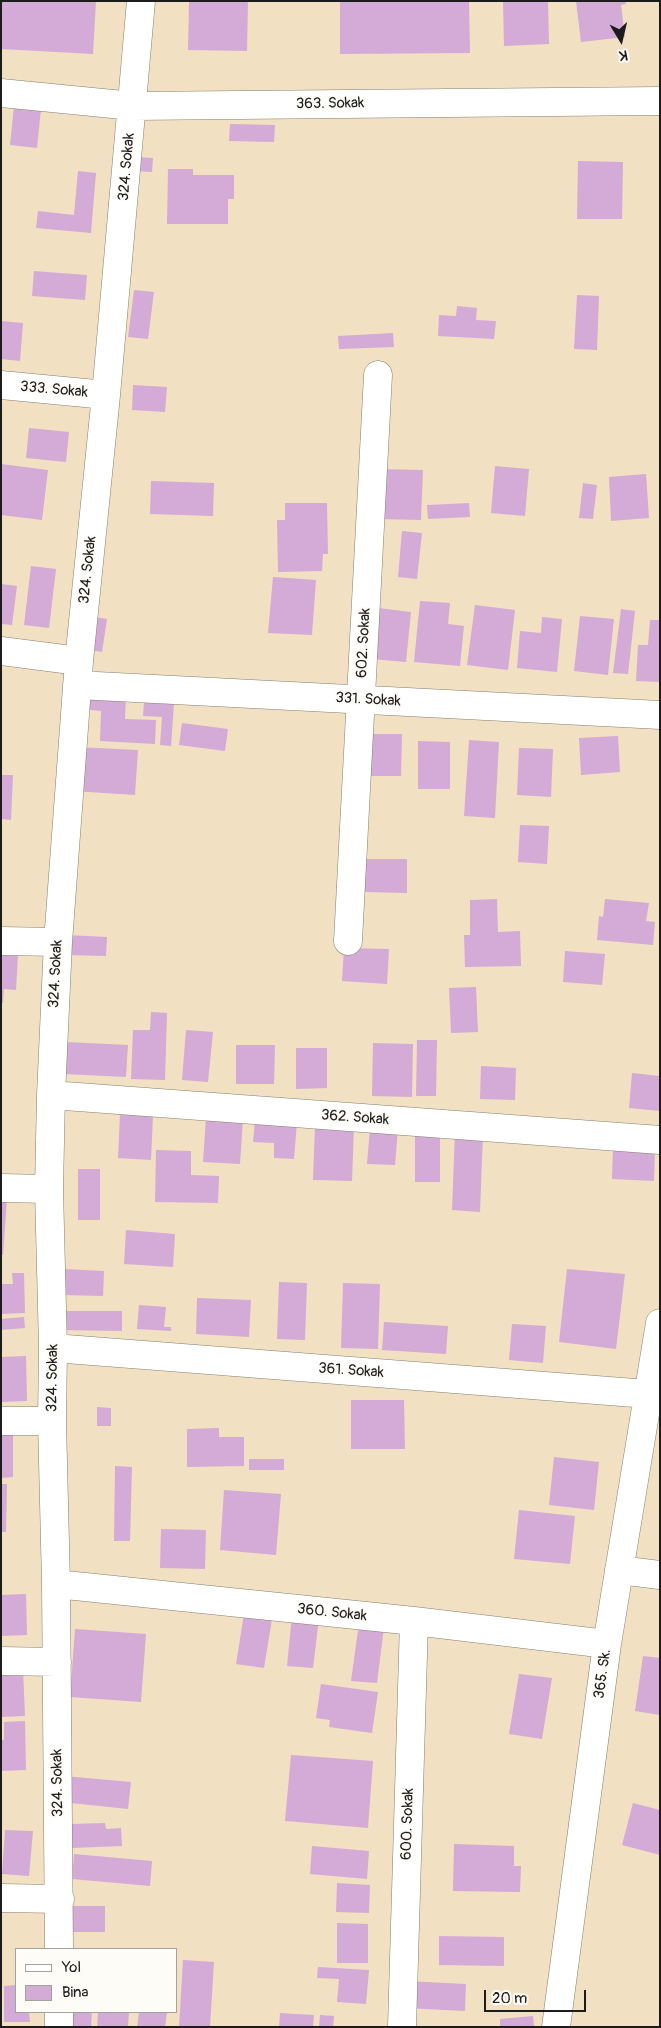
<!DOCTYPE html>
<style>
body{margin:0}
#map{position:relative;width:661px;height:2028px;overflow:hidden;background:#f1e0c2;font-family:Pangolin,sans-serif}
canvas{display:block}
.frame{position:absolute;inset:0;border:2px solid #1c1c1c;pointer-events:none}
.legend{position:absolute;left:15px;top:1948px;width:162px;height:65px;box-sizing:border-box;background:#fdfcf7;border:1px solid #a3a29f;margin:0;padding:6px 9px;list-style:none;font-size:15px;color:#1c1c1c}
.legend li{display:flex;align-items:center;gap:10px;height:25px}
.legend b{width:25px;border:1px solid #a3a29f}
.north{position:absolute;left:596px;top:15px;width:50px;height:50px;-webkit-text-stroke:4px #fdfcf7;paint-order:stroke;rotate:171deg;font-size:14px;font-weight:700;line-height:20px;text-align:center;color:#1c1c1c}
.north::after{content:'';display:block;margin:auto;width:18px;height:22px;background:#1c1c1c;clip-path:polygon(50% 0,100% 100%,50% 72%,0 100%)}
.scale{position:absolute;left:484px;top:1990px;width:102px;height:22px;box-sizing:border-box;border:2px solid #1c1c1c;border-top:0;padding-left:6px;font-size:15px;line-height:18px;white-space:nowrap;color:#1c1c1c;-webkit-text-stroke:4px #fdfcf7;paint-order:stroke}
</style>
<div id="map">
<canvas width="661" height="2028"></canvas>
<div class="frame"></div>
<ul class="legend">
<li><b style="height:6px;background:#fff"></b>Yol</li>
<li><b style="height:14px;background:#d4aad7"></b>Bina</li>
</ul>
<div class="north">K</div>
<div class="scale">20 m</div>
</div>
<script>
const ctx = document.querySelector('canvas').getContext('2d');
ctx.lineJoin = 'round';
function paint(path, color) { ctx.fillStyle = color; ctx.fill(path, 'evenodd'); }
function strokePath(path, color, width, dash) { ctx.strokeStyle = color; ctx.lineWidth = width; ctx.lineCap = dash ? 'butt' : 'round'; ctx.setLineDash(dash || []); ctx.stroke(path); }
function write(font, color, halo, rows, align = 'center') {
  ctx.font = font + ' Pangolin,sans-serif'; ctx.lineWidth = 4; ctx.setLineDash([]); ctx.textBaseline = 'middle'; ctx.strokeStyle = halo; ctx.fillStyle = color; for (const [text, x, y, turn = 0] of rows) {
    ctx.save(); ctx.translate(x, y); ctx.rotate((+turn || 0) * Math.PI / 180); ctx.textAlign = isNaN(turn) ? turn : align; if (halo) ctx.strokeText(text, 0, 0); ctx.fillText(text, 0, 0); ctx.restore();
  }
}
paint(new Path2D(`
 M1,1H96L93,54L1,49Z
 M189,1H248L247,51L188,50Z
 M340,1H469L470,53L340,54Z
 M503,1H548L549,44L504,46Z
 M576,1H626V4L621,5L625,37L581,42Z
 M14,106L41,109L37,148L10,145Z
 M230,124L275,125L274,142L229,141Z
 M137,157L153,158L152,172L136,171Z
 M578,161L623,162L622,219H577Z
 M168,169H193V175H234V199H228V224H167Z
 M78,171L96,173L91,233L36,228L38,211L74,215Z
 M34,271L87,275L85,300L32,296Z
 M134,290L154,292L148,339L128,337Z
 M577,295L599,296L597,350L574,349Z
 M457,306L477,308L476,320L496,321L494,339L438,336L439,315L456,316Z
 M1,321L23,323L20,361L1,359Z
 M393,333L394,347L339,349L338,336Z
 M133,385L167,387L165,412L132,410Z
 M29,428L69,432L66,462L26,458Z
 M1,464L48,470L42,520L1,515Z
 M495,466L529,469L525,516L491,513Z
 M378,469L423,470L421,520L376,519Z
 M646,474L649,518L611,521L609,477Z
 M151,481L214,483L213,516L150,514Z
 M583,483L597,485L593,519L579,518Z
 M285,503H327L328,554H323L322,571L278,572L277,520H285Z
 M469,503L470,517L428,519L427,505Z
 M402,531L422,533L417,579L398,577Z
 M31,566L56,569L49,628L24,625Z
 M273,577L316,580L312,635L268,633Z
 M1,584L17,586L12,625L1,624Z
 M420,601L450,603L448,624L464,626L460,666L414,662Z
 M475,605L515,610L508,670L467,665Z
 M378,608L411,612L406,662L372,659Z
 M621,609L635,611L628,674L613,673Z
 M90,616L107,619L102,652L85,649Z
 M580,616L614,619L608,675L574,671Z
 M542,617L562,619L557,672L517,668L520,631L541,633Z
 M650,620H660V682L636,681L638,645H648Z
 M81,696L126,698L125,719L156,720L155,744L100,741L101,711L80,709Z
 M144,702L174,704L171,746L160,745L162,717L143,716Z
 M182,723L228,729L225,751L179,745Z
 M367,734H402L401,776H366Z
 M618,736L620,772L581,775L579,738Z
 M469,740L499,742L495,818L464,816Z
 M418,741L450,742V789H418Z
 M77,747L138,750L135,795L73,791Z
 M519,748L553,749L551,797L517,795Z
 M1,775H13L11,820L1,819Z
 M520,825L549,826L547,864L518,862Z
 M365,859H407V893L365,892Z
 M497,899L498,932L520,931L521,966L465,967L464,935H470V900Z
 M605,899L649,903L646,921L655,922L653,945L597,940L599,916L603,917Z
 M66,935L107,937L106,956L65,955Z
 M344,948L389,949L387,984L342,981Z
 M565,951L605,954L602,985L563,982Z
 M1,952L18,954L16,990L4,989L3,1003H1Z
 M476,987L478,1032L451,1033L449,988Z
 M151,1012L167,1013L165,1080L131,1079L133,1030H150Z
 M186,1030L213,1032L208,1082L182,1080Z
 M417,1040H437L436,1096H416Z
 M66,1042L128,1045L126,1077L64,1074Z
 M373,1043L413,1044L412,1097L372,1096Z
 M236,1045H275L274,1084H236Z
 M296,1048H327V1088L296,1089Z
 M481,1066L516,1068L515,1100L480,1099Z
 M632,1073L660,1076V1111L629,1108Z
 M120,1114L153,1115L151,1160L118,1158Z
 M206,1117L243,1119L240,1164L203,1162Z
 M255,1120L297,1122L294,1159L274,1158V1143L253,1142Z
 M315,1125L354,1127L352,1181L313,1180Z
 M370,1128L398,1129L395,1165L367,1164Z
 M415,1131H440V1182H415Z
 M455,1132L483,1134L480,1212L452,1210Z
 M613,1145L655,1147L654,1181L612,1179Z
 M156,1150L191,1151V1175L219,1176L218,1203L155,1202Z
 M78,1169H100V1220H78Z
 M1,1198L7,1199L3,1255H1Z
 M126,1230L175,1234L173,1267L124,1264Z
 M63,1269L104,1271L103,1296L62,1295Z
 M567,1269L625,1274L616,1349L559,1342Z
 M12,1273H24L25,1313L1,1314V1284H13Z
 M279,1282L307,1283L305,1340L277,1339Z
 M343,1283L380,1284L378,1349L341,1348Z
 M197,1298L251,1300L249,1337L196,1334Z
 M139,1305L166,1307L164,1327H171V1331L137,1329Z
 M55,1311H122V1331L54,1330Z
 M24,1317L25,1328L1,1330V1319Z
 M384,1322L448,1326L446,1354L382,1350Z
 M512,1324L546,1326L543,1363L509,1360Z
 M26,1356L27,1401L2,1402L1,1357Z
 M351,1400H404L405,1449H351Z
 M97,1407L111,1408V1426H97Z
 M219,1428V1437H244V1466L187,1467V1429Z
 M1,1435H13V1477L1,1478Z
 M554,1457L599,1462L594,1510L549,1505Z
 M249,1459H284V1470H249Z
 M115,1466L132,1467L130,1541H114Z
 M1,1484H7L6,1532H1Z
 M224,1490L281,1494L276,1555L220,1550Z
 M519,1510L575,1516L570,1564L514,1559Z
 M161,1529L206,1530L205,1569L160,1568Z
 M26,1594L27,1635L1,1636V1595Z
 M245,1608L273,1613L264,1668L236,1664Z
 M292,1615L319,1618L313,1668L287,1666Z
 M359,1623L384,1627L377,1683L351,1681Z
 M75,1629L146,1634L141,1702L70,1697Z
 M643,1656L660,1658V1715L635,1711Z
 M23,1669L25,1716L2,1717L1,1671Z
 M519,1674L552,1678L542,1739L509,1734Z
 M321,1684L378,1692L372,1733L329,1727L330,1720L316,1718Z
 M25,1721L26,1770L1,1771V1740H4V1722Z
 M291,1755L373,1761L368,1828L285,1821Z
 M64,1776L131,1782L128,1809L61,1802Z
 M633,1803L660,1810V1855L622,1845Z
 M105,1823L106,1829L121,1828L122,1846L72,1848V1824Z
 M5,1830L33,1831L29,1876L2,1874Z
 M454,1844L514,1846V1866H521L520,1892L453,1891Z
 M312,1846L369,1851L367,1879L310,1874Z
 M74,1854L152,1861L150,1886L72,1879Z
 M337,1883L370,1885L369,1913L336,1912Z
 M66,1906H105V1932H66Z
 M337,1923L368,1924V1963H337Z
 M439,1936L504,1937V1966L439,1965Z
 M183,1960L214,1962L210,2027H179Z
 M318,1967L369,1970L366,2004L337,2002L339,1979L317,1978Z
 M406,1981L466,1984L465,2011L405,2008Z
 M16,1985V2012H29L30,2022H4V1986Z
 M64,2012H92L91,2027H63Z
 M98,2012H129L128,2027H97Z
 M139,2012H167L165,2027H137Z
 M280,2013L314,2015L313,2027H279Z
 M320,2015L334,2016L333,2027H319Z
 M533,2016L534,2027H500V2019Z`), '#d4aad7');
const minor = new Path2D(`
 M1,93L133,106L660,101
 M1,385L106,395
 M1,651L79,661
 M77,685L660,715
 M1,941L58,942
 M348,941L378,375
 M51,1095L660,1140
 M1,1188L49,1189
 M53,1348L648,1394
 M1,1421H52
 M619,1570L660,1575
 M56,1584L414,1621L607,1644
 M1,1661L57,1662
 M1,1898L60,1899
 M59,1949L56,1584L52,1421L53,1348L49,1189L51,1095L58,942L79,661L106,395L141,1
 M59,2027V2012
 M402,2027L414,1621
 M556,2027L607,1644L660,1323`);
strokePath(minor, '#867e6f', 29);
strokePath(minor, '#fff', 28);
write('15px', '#1c1c1c', '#fdfcf7', [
 ["363. Sokak",330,104,-1],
 ["324. Sokak",127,167,-85],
 ["333. Sokak",54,390,5],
 ["324. Sokak",88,570,-84],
 ["602. Sokak",364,643,-87],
 ["331. Sokak",368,700,3],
 ["324. Sokak",56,974,-87],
 ["362. Sokak",355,1118,4],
 ["361. Sokak",351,1371,4],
 ["324. Sokak",53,1378,-89],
 ["360. Sokak",332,1613,6],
 ["365. Sk.",603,1674,-82],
 ["324. Sokak",58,1783,-91],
 ["600. Sokak",408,1824,-88]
]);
</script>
